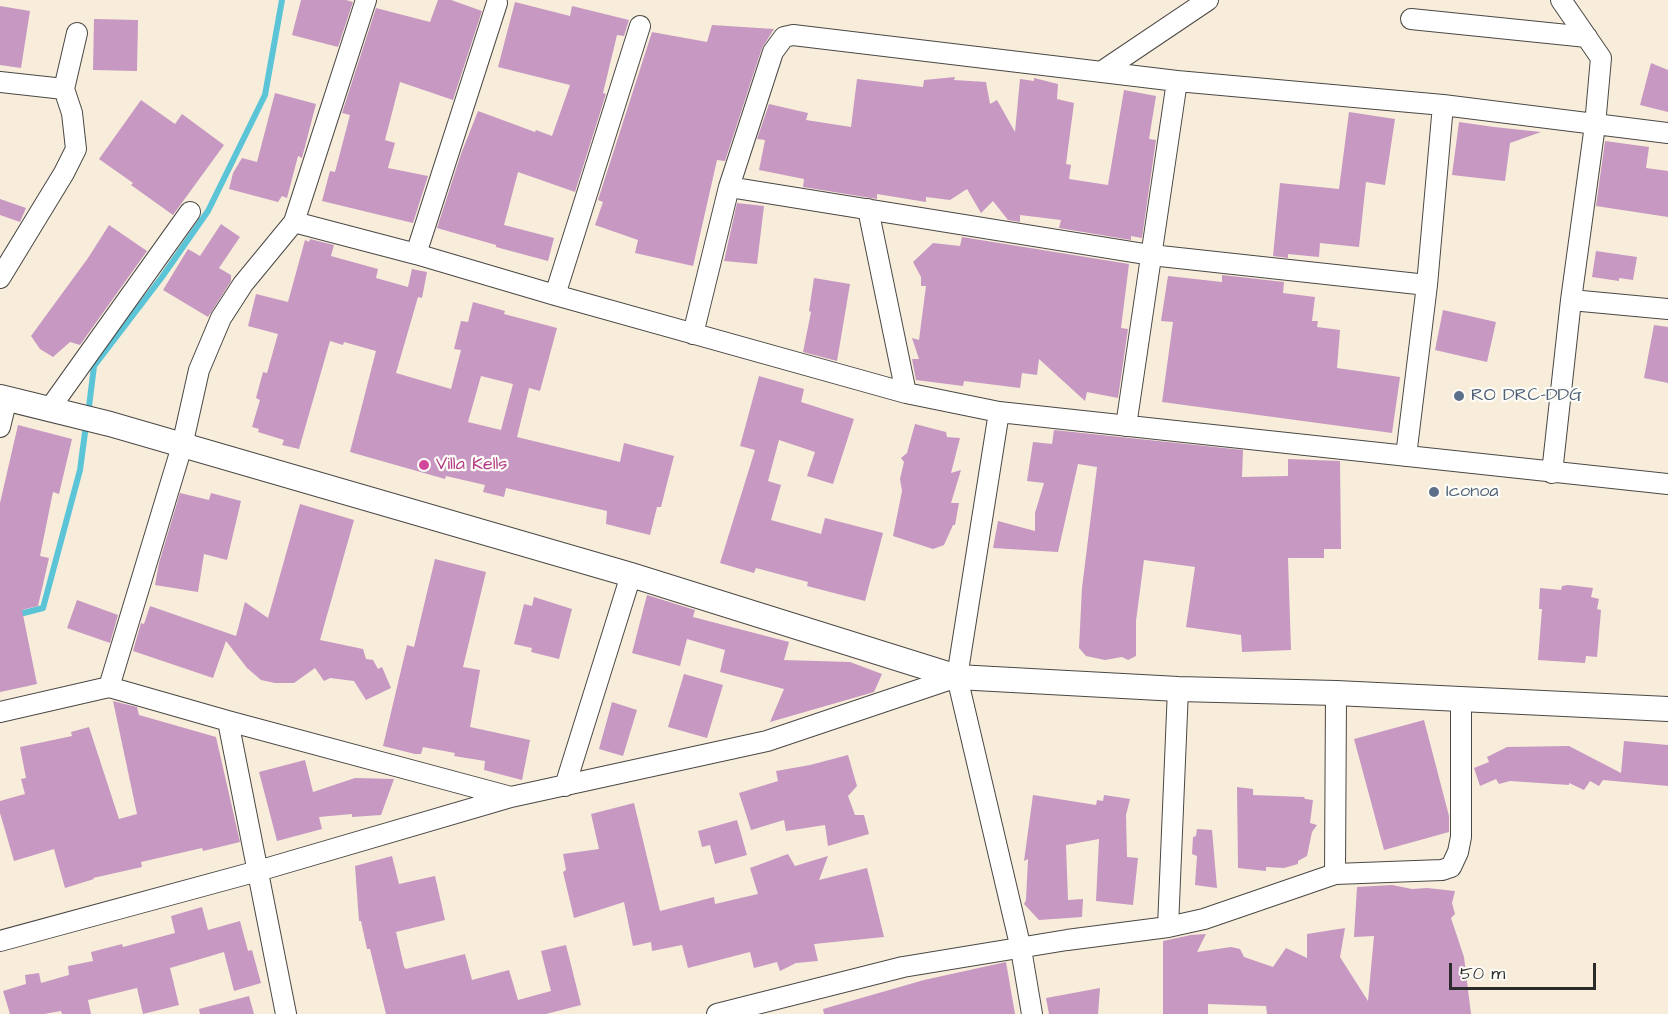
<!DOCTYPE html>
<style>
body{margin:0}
#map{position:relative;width:1668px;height:1014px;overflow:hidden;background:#f8eddb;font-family:"Architects Daughter",sans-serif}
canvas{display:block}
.scale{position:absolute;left:1449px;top:963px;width:147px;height:27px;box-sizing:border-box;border:3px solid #2b2b2b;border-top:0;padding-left:8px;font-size:18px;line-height:21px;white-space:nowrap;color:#2b2b2b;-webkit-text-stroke:4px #fdfcf7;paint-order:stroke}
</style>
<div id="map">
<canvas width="1668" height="1014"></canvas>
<div class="scale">50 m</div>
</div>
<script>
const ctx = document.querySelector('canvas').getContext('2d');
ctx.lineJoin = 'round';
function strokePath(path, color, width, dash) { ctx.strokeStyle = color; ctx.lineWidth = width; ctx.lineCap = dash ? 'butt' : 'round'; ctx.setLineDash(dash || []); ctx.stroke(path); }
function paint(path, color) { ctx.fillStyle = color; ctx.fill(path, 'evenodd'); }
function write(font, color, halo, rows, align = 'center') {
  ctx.font = font + ' "Architects Daughter",sans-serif'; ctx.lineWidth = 4.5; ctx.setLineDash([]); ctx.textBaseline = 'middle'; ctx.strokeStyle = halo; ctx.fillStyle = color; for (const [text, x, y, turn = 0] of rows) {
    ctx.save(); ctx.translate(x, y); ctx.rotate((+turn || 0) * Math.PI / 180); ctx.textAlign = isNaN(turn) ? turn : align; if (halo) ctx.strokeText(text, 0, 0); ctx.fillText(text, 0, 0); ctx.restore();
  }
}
strokePath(new Path2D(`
 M88,415L94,366L162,277L208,211L265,95L282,0
 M0,619L43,608L80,470L86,425`), '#5bc4d7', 6);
paint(new Path2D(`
 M301,0H346L353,2L338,47L292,35Z
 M438,0H451L482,11L453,100L400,82L385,140L395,143L388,168L428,176L413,223L322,201L330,171L335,172L350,115L342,113L376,8L430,22Z
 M515,2L570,16L572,6L629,20L624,36L617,35L603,93L606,94L575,192L518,172L504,225L554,238L548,261L496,247V245L437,228L461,154L478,111L535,132L536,130L552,136L570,85L498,67Z
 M0,6L30,11L21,68L0,65Z
 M94,19L138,20L137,71L93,70Z
 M712,25L774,29L762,48L725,161L717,160L693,266L635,253L638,240L595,225L603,202L598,200L652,32L707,42Z
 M1651,63L1668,70V112L1640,105Z
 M955,77L954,80L986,82L990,104L997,100L1015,132L1020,79L1034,81V78L1058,84L1057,99L1074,103L1066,164L1071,165L1069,179L1108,185L1124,90L1156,96L1149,139L1156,140L1142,238L1131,236V240L1059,228L1061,220L1020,215V222L1008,220L993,201L981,213L967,189L950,200L926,197V202L877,194V199L803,187L804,179L759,170L765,140L757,139L769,104L808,113L806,120L851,127L857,79L923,87L924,80Z
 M275,93L316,104L302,158L298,156L287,198L282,196L278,202L229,189L233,173L242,158L257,162Z
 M141,100L175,124L182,114L224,145L173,215L131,185L133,183L99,159Z
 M1349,112L1395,119L1385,185L1366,182L1359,247L1320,243L1319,257L1288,254V258L1273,256L1280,183L1339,189Z
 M1459,122L1494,127L1541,132L1510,143L1505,181L1452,175Z
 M1605,141L1649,147L1646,168L1668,171V217L1596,206Z
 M0,199L26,208L20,222L0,215Z
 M737,203L764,206L757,264L724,261Z
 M221,224L240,237L219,268L231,275V281L208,317L163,290L188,249L200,256Z
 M109,225L147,251L80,345L70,342L53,357L40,349L31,336L88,258Z
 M962,237L1129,264L1121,328L1128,329L1118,398L1087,392L1085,401L1039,359L1037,375L1022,373L1020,388L964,381L963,386L916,380L912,359H919L912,338L919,340L926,286H921V277L913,262L933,243L960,246Z
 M310,239L334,245L331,256L378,269L376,278L408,287L412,269L427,272L422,298L418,297L396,373L451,389L461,350L454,349L461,321L468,322L473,302L505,311L504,314L557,328L540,391L529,388L517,437L620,462L624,443L674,456L661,507H657L650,535L606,524L607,511L506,488L504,497L483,492L485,485L446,476L445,479L350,452L376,351L344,342L343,345L330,341L299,449L282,445L284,440L258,432L259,429L252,427L260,400L256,398L263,372L267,373L278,334L248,326L256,294L288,302L305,240L309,242ZM481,376L513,384L501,430L468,422Z
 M1596,251L1637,257L1633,280L1619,278V281L1592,277Z
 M1222,275L1284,282L1283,293L1315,297L1312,321H1318L1317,327L1340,330L1337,368L1400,377L1392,433L1162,402L1173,322L1161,321L1168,276L1222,282Z
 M814,278L850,284L837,361L803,352L811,312L809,311Z
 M1443,310L1496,322L1487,362L1435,350Z
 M1654,325L1668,327V383L1644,378Z
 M759,376L804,389L801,402L854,419L833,484L807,476L815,452L779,440L768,481L781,485L771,520L821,534L825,518L883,533L865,601L807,586L808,582L756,568L754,573L720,563L755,450L740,446Z
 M915,424L946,432L947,437L960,438L951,473L961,470L951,503H959L955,525H953L944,545L933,549L893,536L902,491L900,479L904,462L901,458L907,453Z
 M18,425L72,439L59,494L53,492L40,556L49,558L38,606L22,610L37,684L0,692V503Z
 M1054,430L1243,450L1242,477L1288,476V459L1340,461L1341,549H1324V558H1288L1291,650L1242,652L1241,635L1186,627L1195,567L1144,560L1136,621V656L1128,660L1122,657L1105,660L1086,656L1079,648L1082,588L1097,467L1078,464L1058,552L993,548L998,521L1035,531V513L1044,483L1027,481L1033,442L1052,444Z
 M180,493L209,500L211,493L241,501L227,560L204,554L198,592L155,585L159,563Z
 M300,504L354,520L320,640L363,649L366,659L373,660L378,669L382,667L391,688L366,700L354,681L330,678L324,681L315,668L294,683H275L261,680L247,668L226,641L213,678L133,651L141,623L144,624L150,606L236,636L245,602L268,618Z
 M435,559L486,572L463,667L480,670L470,727L530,740L522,780L484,770L485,761L454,756L455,753L423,747L421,754H415L383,746L407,645L414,647Z
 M1568,585L1593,588L1591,597L1599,599L1597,609L1601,610L1597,657L1586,656L1585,663L1538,660L1542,609H1539L1540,588L1561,590L1562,586Z
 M647,595L695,610L693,617L789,642L784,660L850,662L882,674L874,692L770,722L784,689L720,672L725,650L687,639L680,666L632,653Z
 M534,597L572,609L559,659L531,652L532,648L514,644L524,604L532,606Z
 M77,600L118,615L110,643L67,628Z
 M684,674L723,685L707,738L668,727Z
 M113,701L137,707L139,715L216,737L240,842L203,851L202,848L141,862L142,867L93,878L94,879L65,888L54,849L14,861L0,813V801L25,794L21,779L26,778L20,747L72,736L71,732L89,727L119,819L137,814Z
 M612,702L637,710L623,756L599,749Z
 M1424,720L1449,816V832L1384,850L1354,739Z
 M1624,741L1668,745V786L1603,780L1599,786L1590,781L1584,790L1569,783V785L1510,781L1499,784L1496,779L1480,786L1474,768L1489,762L1487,757L1507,747L1569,746L1621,773Z
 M848,755L857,786L848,796L855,815H864L869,834L828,846L825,825L786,831L784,820L751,830L739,793L778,781L776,771L810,765Z
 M305,760L313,792L355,778L394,779L381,815L352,817V814L319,817L322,829L277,841L259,772Z
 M1237,787L1253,789V795L1304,797L1305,799L1313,800L1310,823L1317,825L1312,832L1307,856L1298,861V864L1284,868L1266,867V871L1238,868Z
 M1033,795L1096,805L1097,800L1103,801L1104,795L1130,799L1126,815L1127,857L1138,858L1133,905L1096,901L1099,839L1066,845L1068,900L1083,899L1082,917L1039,920L1024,904L1026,900L1028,859L1024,861Z
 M634,803L660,911L714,897L715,904L758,894L750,868L788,854L795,866L828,856L819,880L867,868L884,937L814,944L818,961L796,963L780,971L777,962L754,968L750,952L688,968L682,945L652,951L651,942L633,946L624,902L574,918L563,872L566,870L563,854L599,849L591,814Z
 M737,820L747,855L715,864L710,845L702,847L698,831Z
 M1197,829L1212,830L1217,888L1195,885L1197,856L1192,854L1193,837L1196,836Z
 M392,856L399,884L435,876L445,920L396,932L404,967L406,969L465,954L472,980L509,970L518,1000L551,991L541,951L566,945L581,1005L546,1014H386L370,949H367L361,921H359L355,866Z
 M1392,885L1412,889L1427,888L1455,891L1452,903L1455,914L1451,918L1464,957L1471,1014H1267L1266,1006L1208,1004V1014H1163V941L1191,935L1206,934L1197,952L1231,947L1240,949L1244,957L1273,967L1286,948L1307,958V934L1345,928L1340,957L1368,1001L1374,936L1354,937L1357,887Z
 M202,907L208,930L240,921L248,951L252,950L261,983L234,991L224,952L170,968L179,1005L143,1014L137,988L88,1000L91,1014H62L61,1011L44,1014H10L3,991L26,984L25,975L39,973L41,983L69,975L68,966L93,961L91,952L122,944L123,947L175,933L171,916Z
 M1006,962L1015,1014H824L823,1009L924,980Z
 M1100,988L1098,1014H1049L1046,998Z
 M249,996L254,1014H200L199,1009Z`), '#c698c2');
const minor = new Path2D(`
 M1411,19L1587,37
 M1101,72L1208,0
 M0,82L64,89
 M729,187L1151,255L1427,285
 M868,209L906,393
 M294,222L416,254L555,295L906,393L999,412L1668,484
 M416,254L497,3
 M0,278L64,173L76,149L72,113L64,89L77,33
 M555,295L640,26
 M1571,300L1668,309
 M693,334L729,187L773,52L784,37L793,35L1177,81L1443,105L1668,133
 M50,408L190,212
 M999,412L957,677L1021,949L1032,1014
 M1126,426L1177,81
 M0,427L7,398
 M1406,456L1427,285L1443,105
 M1552,473L1571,300L1595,125L1601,58L1561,0
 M109,687L182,446L199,370L221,318L243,284L294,222L366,0
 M0,712L109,687L228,721L511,797
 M228,721L286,1014
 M565,786L631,575
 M1335,874L1336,693
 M1168,927L1178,689
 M0,941L258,871L511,797L767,741L957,677
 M717,1014L903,967L1067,940L1168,927L1204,919L1335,874L1442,870L1451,867L1458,852L1461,837V699`);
const tertiary = new Path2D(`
 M0,397L110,424L631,575L957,677L1178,689L1336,693L1668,709`);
strokePath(minor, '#4a4845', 22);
strokePath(tertiary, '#4a4845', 26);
strokePath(minor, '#fff', 20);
strokePath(tertiary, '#fff', 24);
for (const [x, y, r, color] of [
 [1459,396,6,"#5c6f8a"],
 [424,465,6,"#d1479c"],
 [1434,492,6,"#5c6f8a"]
]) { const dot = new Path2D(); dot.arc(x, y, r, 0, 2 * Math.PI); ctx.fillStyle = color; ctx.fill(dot); strokePath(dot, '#fdfcf7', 2); }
write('18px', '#4e5e75', '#fdfcf7', [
 ["RO DRC-DDG",1471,396],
 ["Iconoa",1446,492]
], 'left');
write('18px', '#b23c85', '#fdfcf7', [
 ["Villa Kells",436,465]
], 'left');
</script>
